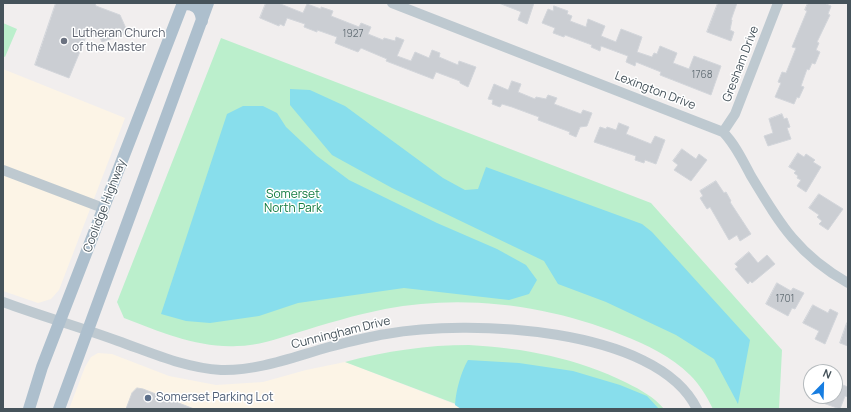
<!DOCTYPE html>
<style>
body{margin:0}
#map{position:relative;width:851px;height:412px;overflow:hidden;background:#f1eeee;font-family:Manrope,sans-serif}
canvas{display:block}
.frame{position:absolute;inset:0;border:4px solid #46535b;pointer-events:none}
.north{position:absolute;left:803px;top:364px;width:40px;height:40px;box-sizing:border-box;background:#fff;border:1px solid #b5babd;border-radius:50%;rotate:23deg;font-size:11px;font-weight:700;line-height:16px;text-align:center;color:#46535b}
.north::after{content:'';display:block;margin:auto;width:14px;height:18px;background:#177de1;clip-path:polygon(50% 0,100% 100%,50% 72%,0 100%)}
</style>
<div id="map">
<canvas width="851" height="412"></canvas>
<div class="frame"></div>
<div class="north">N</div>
</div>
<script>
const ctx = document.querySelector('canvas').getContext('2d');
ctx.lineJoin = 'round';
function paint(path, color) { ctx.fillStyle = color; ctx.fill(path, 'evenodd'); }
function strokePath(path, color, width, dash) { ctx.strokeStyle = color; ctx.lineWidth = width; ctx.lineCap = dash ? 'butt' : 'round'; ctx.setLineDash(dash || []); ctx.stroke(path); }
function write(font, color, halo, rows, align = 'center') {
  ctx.font = font + ' Manrope,sans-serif'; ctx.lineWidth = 3; ctx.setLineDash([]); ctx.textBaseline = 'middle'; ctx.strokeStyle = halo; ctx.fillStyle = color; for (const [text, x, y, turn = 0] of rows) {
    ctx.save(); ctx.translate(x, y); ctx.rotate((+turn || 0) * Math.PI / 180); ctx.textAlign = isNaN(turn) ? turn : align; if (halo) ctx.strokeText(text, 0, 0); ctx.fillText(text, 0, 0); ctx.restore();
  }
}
paint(new Path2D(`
 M3,69L125,118L59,290L51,299L38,303L3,291Z
 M98,353L112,354L169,376L216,385L263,382L306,370L345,362L467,409H69L85,367L91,357Z`), '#fcf4e6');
paint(new Path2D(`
 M3,23L17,29L5,57L3,56Z
 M221,38L651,203L782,350L779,409H713C707,397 700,385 690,375C671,356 647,345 622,335C548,305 464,294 385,309C355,315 325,324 296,333C277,339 257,346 237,346C197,348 161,332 124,318L117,302Z
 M469,345C524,348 577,358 627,383C641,390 654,397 664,409H469L345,362C386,351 427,345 469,345Z`), '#bbefcc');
paint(new Path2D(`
 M290,89L310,90L345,106L443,178L465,190L478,189L486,167L642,224L652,232L750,340L738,404L714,359L676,335L606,302L558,284L544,261L392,188L332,155L290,105Z
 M243,106H263L277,113L286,127L317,156L349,180L437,223L497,249L526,265L537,280L529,294L509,300L404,288L298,303L259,316L210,323L186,321L161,314L227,114Z
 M468,360L519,363L573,371L620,385L647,396L659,409H461L455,405C456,390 461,372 468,360Z`), '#88deec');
const building = new Path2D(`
 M56,3H95L96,6L120,15L128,33L102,42L99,36L88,32L69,78L35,65Z
 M266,3H278L303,13L307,4L321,9V7L333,11L331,16L359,27L361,23L371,27L368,34L383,40L384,38L395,41L396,37L404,40L397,56L411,61L415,52L429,58L432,50L440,53L439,57L458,65L459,61L476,67L468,87L460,83V81L436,72L433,79L386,61L387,59L361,48L358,52L335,43L337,37L317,30V32L304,27L305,24L287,18L284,26L280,24L279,26L260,18Z
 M499,3H534L527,24L518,20L521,12Z
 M718,3H737L731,20H732L730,30L734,32L731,41L707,32Z
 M808,3H824L831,6L828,14L830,15L817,42L819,43L816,50L820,52L815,64L812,63L809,70L807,69L801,86L804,87L799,98L797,97L794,104L775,97L781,83L778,82L782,72L786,73L796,48L792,47L807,11L805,10Z
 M554,6L568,11L567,14L572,16L570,21L586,27L588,19L605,26L601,36L616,42L621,29L642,37L637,52L652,57L654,53L657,54L660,46L677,53L673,63L689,69L694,56L721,66L711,95L660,75L661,72L636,62L635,66L626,62L628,56L601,46L600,51L591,47L592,45L565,35L564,37L553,33L555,28L542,23L548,9L553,11Z
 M512,81L521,84L518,92L535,99L536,97L546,99L548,95L557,98L554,104L581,114L583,110L592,113L587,126L580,127L576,137L569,134L570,132L538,120L539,117L512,107L502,104L500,107L492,104L493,100L488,99L494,84L508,90Z
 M782,114L784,119L787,118L790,127L787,128L791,139L768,146L764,136L773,133L769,119Z
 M619,123L629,127L626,134L651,144L655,136L665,140L656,164L645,160L644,163L635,160L636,156L594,142L600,127L606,129L607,127L616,130Z
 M682,149L696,159L699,154L707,160L691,181L674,170L678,165L673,161Z
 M798,153L804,157L806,154L815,160L813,162L821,167L806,192L797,186L801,180L797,178L798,176L794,173L796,171L789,167Z
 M716,181L724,193L726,192L731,201L730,202L751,234L740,241L737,235L729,240L710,207L707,209L700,198L703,196L700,191Z
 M819,194L843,209L828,230L819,224L822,221L817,217L819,215L809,208Z
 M749,252L758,263L767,255L775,264L752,283L750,281L748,284L735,269L738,267L735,264Z
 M777,283L791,291L793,288L804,293L795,309L792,308L788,316L766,304Z
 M813,305L828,313L830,309L838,313L825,344L815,339L819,331L803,323Z
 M847,323L848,324V346L840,343Z
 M835,382L848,387V397L845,396L840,409L823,403L825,396H835Z
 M137,388L143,389L194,409H126L132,393Z`);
paint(building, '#cbced3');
strokePath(building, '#d2d5da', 1);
strokePath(new Path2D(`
 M392,3L723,132C735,144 743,161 751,176C780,224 798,255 848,283
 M723,132L735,114L778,3
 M3,170L103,208
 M3,302C41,316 80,327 118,341C152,353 185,368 221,370C258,371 293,357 329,347C348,342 367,337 386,334C466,319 657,326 697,409`), '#bec9d0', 10);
strokePath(new Path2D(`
 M183,4C195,3 201,9 202,21
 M29,409L42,367L183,3
 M59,409L208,3`), '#adbfcd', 12);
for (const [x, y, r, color] of [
 [64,41,4,"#6b7280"],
 [148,398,4,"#5c6f8a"]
]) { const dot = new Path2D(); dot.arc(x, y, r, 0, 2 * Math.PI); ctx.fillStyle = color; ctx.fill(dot); strokePath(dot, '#fff', 1.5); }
write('10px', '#677279', null, [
 ["1927",353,34],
 ["1768",702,75],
 ["1701",785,299]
]);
write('12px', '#5b616d', '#fff', [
 ["Lutheran Church",72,34],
 ["of the Master",72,48]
], 'left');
write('12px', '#46535b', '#fff', [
 ["Gresham Drive",741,64,-69],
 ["Lexington Drive",655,91,21],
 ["Coolidge Highway",105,206,-69],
 ["Cunningham Drive",341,333,-14]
]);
write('12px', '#167d43', '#fff', [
 ["Somerset",293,195],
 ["North Park",293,209]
]);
write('12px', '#4e5e75', '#fff', [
 ["Somerset Parking Lot",156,398]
], 'left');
</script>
